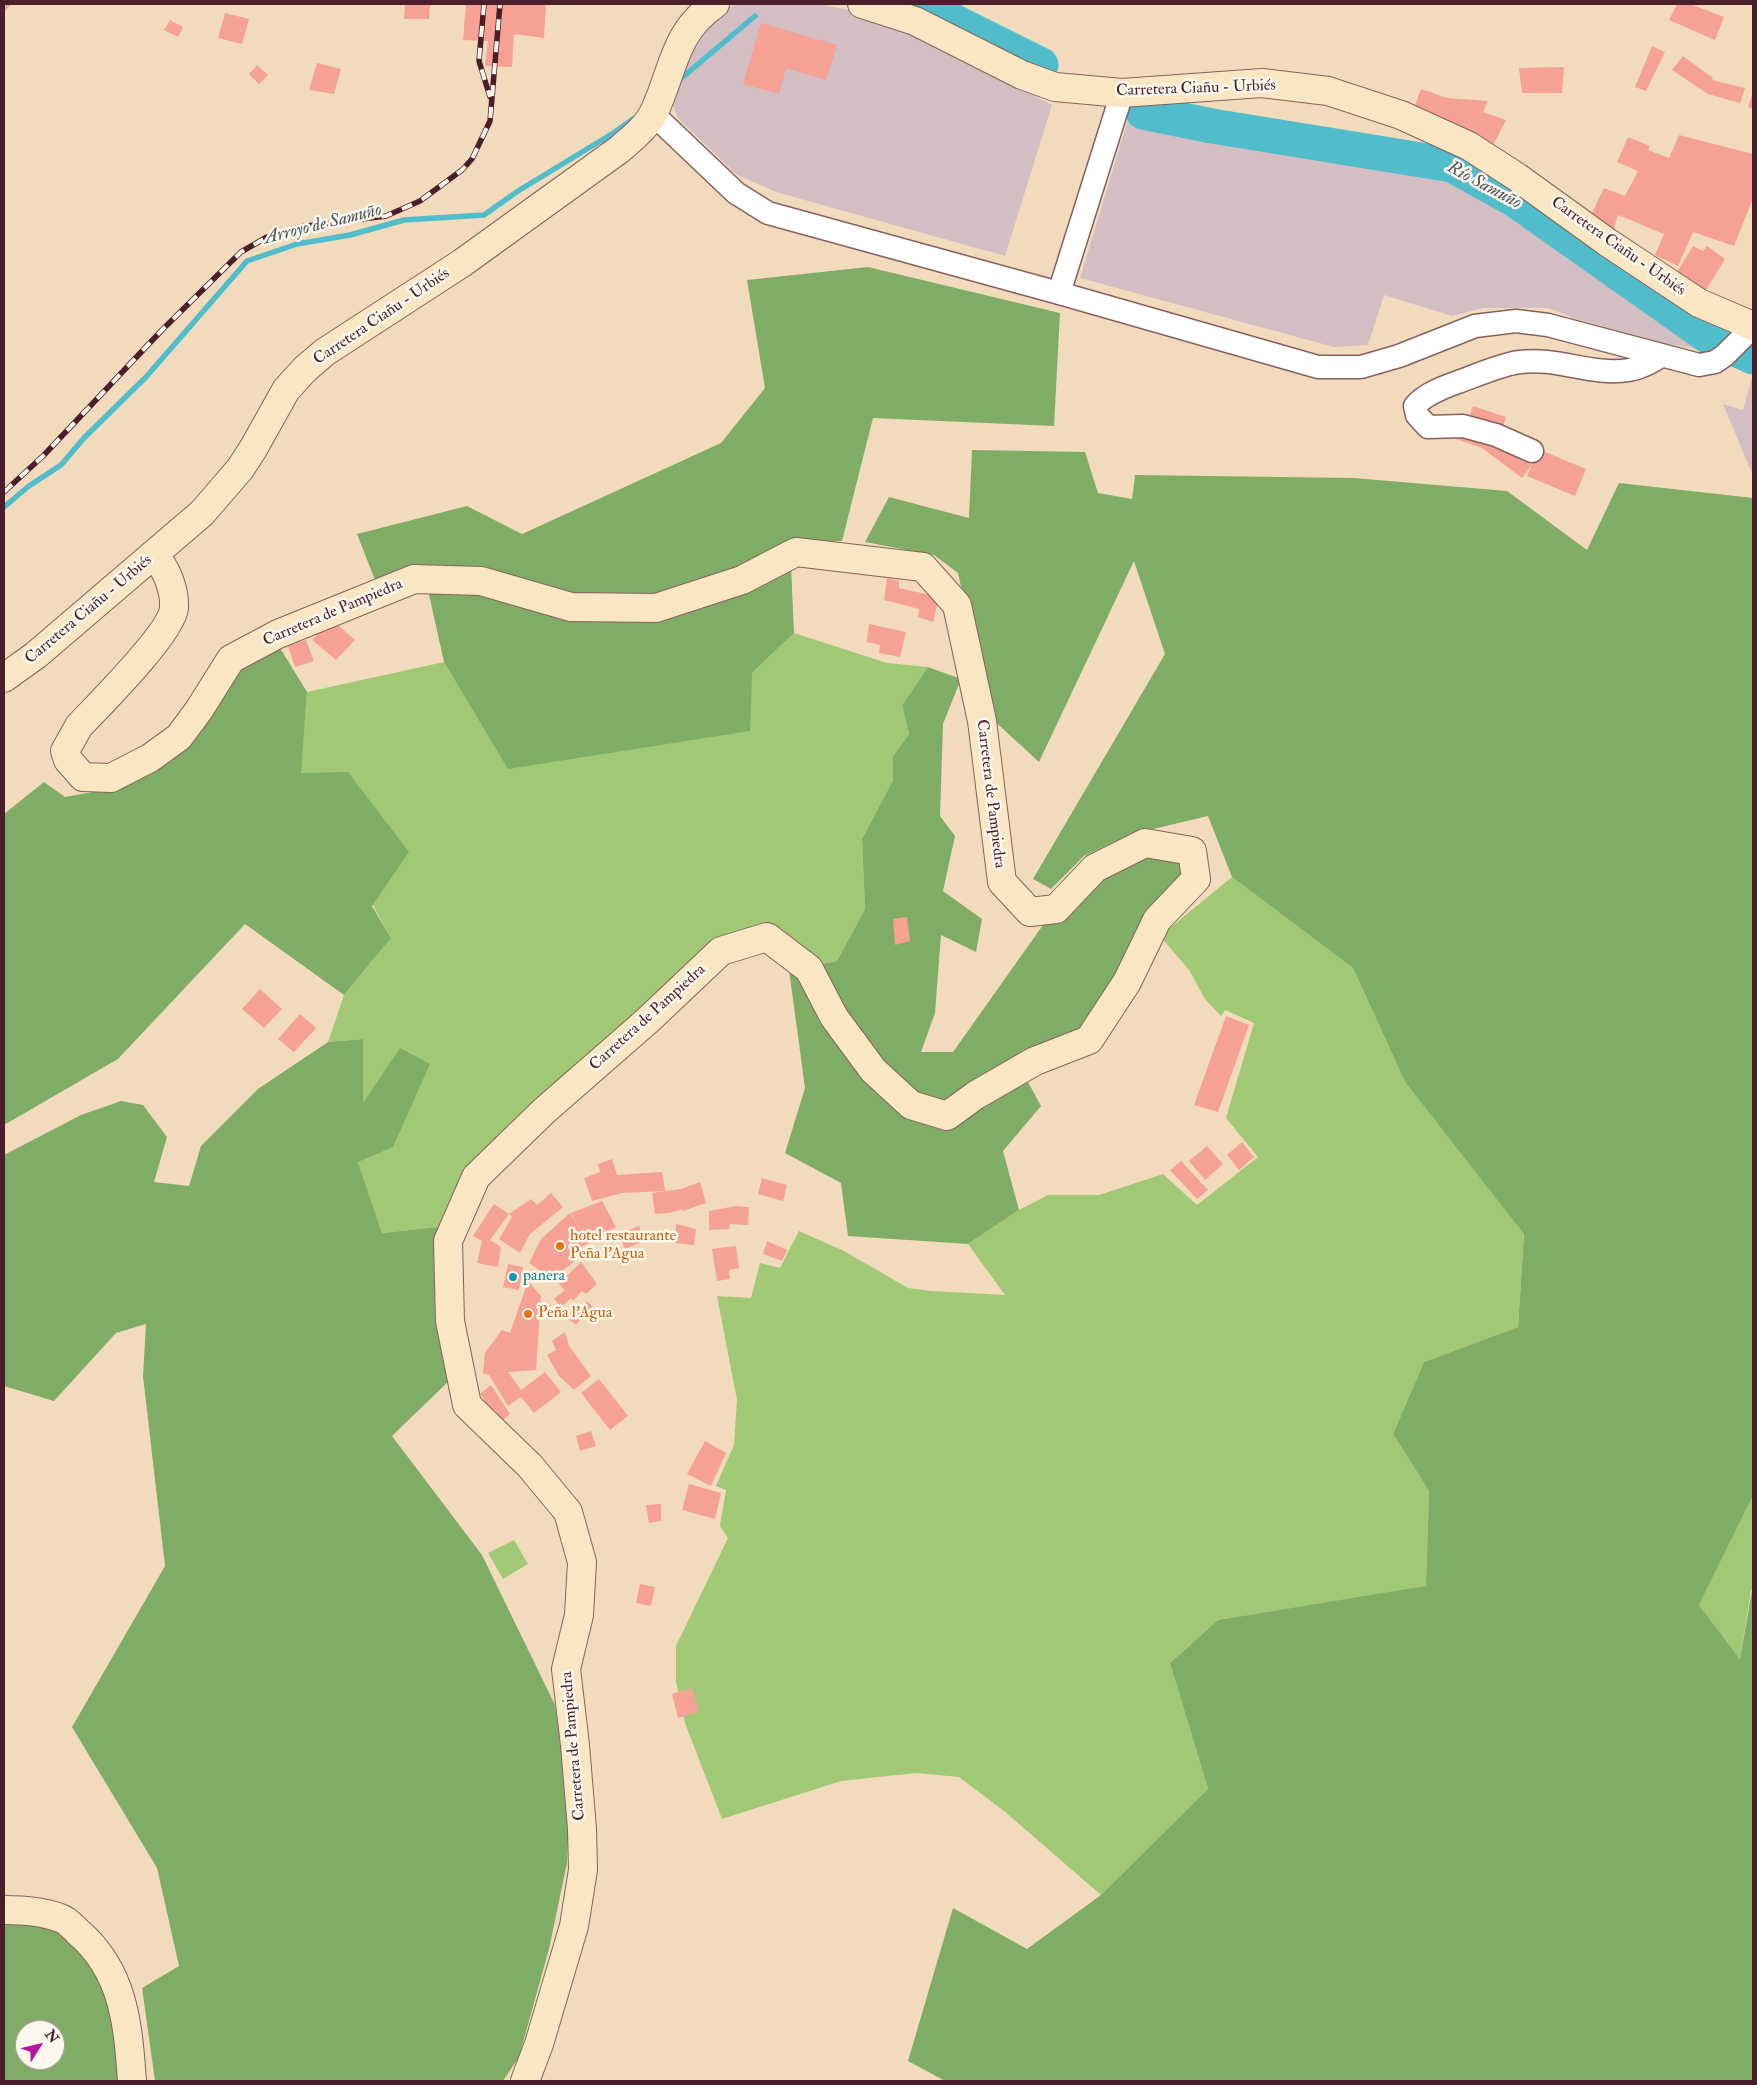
<!DOCTYPE html>
<meta charset="utf-8">
<style>
body{margin:0}
#map{position:relative;width:1757px;height:2085px;overflow:hidden;background:#f2dbbc;font-family:"IM FELL Double Pica",serif}
canvas{display:block}
.frame{position:absolute;inset:0;border:5px solid #4a1f2b;pointer-events:none}
.north{position:absolute;left:15px;top:2020px;width:50px;height:50px;box-sizing:border-box;background:#fbf7ec;border:1px solid #b4a19f;border-radius:50%;rotate:54deg;font-size:14px;font-weight:700;line-height:20px;text-align:center;color:#4a1f2b}
.north::after{content:'';display:block;margin:auto;width:18px;height:22px;background:#b5179e;clip-path:polygon(50% 0,100% 100%,50% 72%,0 100%)}
</style>
<div id="map">
<canvas width="1757" height="2085"></canvas>
<div class="frame"></div>
<div class="north">N</div>
</div>
<script>
const ctx = document.querySelector('canvas').getContext('2d');
ctx.lineJoin = 'round';
function paint(path, color) { ctx.fillStyle = color; ctx.fill(path, 'evenodd'); }
function strokePath(path, color, width, dash) { ctx.strokeStyle = color; ctx.lineWidth = width; ctx.lineCap = dash ? 'butt' : 'round'; ctx.setLineDash(dash || []); ctx.stroke(path); }
function write(font, color, halo, rows, align = 'center') {
  ctx.font = font + ' "IM FELL Double Pica",serif'; ctx.lineWidth = 5; ctx.setLineDash([]); ctx.textBaseline = 'middle'; ctx.strokeStyle = halo; ctx.fillStyle = color; for (const [text, x, y, turn = 0] of rows) {
    ctx.save(); ctx.translate(x, y); ctx.rotate((+turn || 0) * Math.PI / 180); ctx.textAlign = isNaN(turn) ? turn : align; if (halo) ctx.strokeText(text, 0, 0); ctx.fillText(text, 0, 0); ctx.restore();
  }
}
paint(new Path2D(`
 M741,4H817L850,10L914,33L1052,105L1005,256L776,192L737,175L677,117L670,96L682,64L708,22L729,7Z
 M1129,116L1208,131L1448,170L1514,208L1708,347L1701,350L1664,343L1577,319L1548,308H1483L1452,316L1384,295L1368,345L1334,347L1080,278Z
 M1753,374V476L1723,404L1743,410Z`), '#d2bec3');
paint(new Path2D(`
 M794,633L887,663L928,667L902,705L909,734L893,756V780L862,839L865,909L837,961L820,964L796,942L766,929L470,1171L438,1227L382,1233L358,1162L362,1103L363,1039L328,1042L344,995L391,938L300,773L307,692L444,662L508,768L752,673Z
 M1232,877L1353,968L1405,1082L1524,1233L1518,1327L1424,1362L1393,1434L1429,1491L1426,1587L1218,1620L1170,1663L1208,1789L1101,1895L1004,1811L959,1777L916,1773L841,1781L722,1819L685,1723L676,1682V1646L728,1538L720,1526L726,1490L716,1486L734,1445L737,1400L717,1296L751,1298L760,1263L780,1268L799,1231L844,1251L908,1288L931,1291L1005,1295L968,1244L1019,1210L1048,1195H1099L1163,1174L1197,1205L1258,1157L1226,1118L1254,1023L1225,1010L1221,1016L1205,999L1189,970L1160,936Z
 M1753,1496V1590H1751L1740,1659L1699,1605Z
 M514,1540L528,1564L503,1579L488,1553Z`), '#a1c975');
paint(new Path2D(`
 M868,267L1060,313L1054,426L873,418L842,541L790,543L794,633L752,673L750,731L508,769L444,662L424,572L375,580L357,534L467,506L522,534L721,443L765,388L747,280Z
 M972,450L1085,452L1098,493L1132,499L1135,475L1354,478L1507,491L1587,550L1619,483L1753,498V1496L1699,1605L1740,1659L1752,1590H1753V2081H945L908,2061L953,1908L1027,1949L1101,1895L1208,1789L1170,1663L1218,1620L1426,1586L1429,1491L1393,1434L1424,1362L1518,1327L1524,1234L1405,1082L1353,968L1232,877L1208,816L1128,835L1084,856L1051,889L1033,879L1165,654L1134,561L1039,762L990,717L958,573L934,555L865,542L889,497L969,518Z
 M277,643L307,692L301,773L348,772L409,852L372,906L391,938L344,995L245,924L118,1059L4,1125V814L44,782L65,797L109,789L238,665Z
 M928,667L961,679L943,724L940,816L955,836L943,891L982,919L976,952L941,935L935,1013L921,1052H953L1043,925L1071,881L1140,858L1184,859L1187,876L1084,1034L1015,1058L1041,1106L1003,1151L1019,1210L968,1244L848,1236L841,1183L785,1153L805,1088L789,970L837,961L865,909L862,839L893,780V756L909,734L902,705Z
 M363,1039V1103L400,1048L430,1064L393,1147L358,1162L382,1233L438,1227L442,1323L453,1377L392,1436L482,1555L555,1705L569,1808L567,1863L549,1949L519,2057L503,2081H155L142,1988L179,1966L157,1868L72,1727L165,1566L143,1376L146,1324L116,1333L54,1401L4,1386V1155L81,1115L121,1101L143,1105L167,1137L154,1182L189,1186L201,1146L258,1089L328,1042Z
 M4,1920L60,1931L92,1961L114,2004L122,2081H4ZM25,2030H55V2060H25Z`), '#80ad66');
strokePath(new Path2D(`
 M678,81L755,16
 M4,507L29,486L61,465L84,438L146,377L247,261L297,244L350,235L404,220L484,215L518,191L615,132L633,119`), '#51bdcb', 5.5);
strokePath(new Path2D(`
 M905,4L939,14L1041,65
 M1143,112L1212,126L1452,165L1515,200L1709,337L1753,357`), '#51bdcb', 35);
paint(new Path2D(`
 M4,4H11L5,11Z
 M405,4H430L429,19H404Z
 M466,4H546L544,38L514,34L512,67L485,66L488,41L463,40Z
 M1677,4H1690L1724,17L1715,40L1669,20Z
 M225,13L249,19L242,44L218,38Z
 M170,20L183,27L178,37L164,30Z
 M761,23L837,45L826,80L786,68L779,94L743,84Z
 M1652,46L1665,52L1646,91L1635,87Z
 M1683,56L1713,78L1712,80L1745,88L1740,103L1708,94L1672,70Z
 M317,63L341,69L334,94L309,90Z
 M257,65L268,75L259,84L249,74Z
 M1564,67L1562,93H1522L1519,68Z
 M1421,89L1447,98L1488,101L1483,112L1506,120L1493,145L1413,111Z
 M1753,92V109L1748,107Z
 M1679,135L1753,154V198L1734,246L1693,232L1678,266L1655,255L1664,234L1618,215L1614,228L1591,215L1604,188L1625,196L1638,171L1617,162L1628,137L1650,146L1648,150L1669,158Z
 M1693,246L1703,251L1707,246L1725,259L1706,290L1677,272Z
 M1473,406L1506,417L1501,434L1467,423Z
 M1456,428L1510,447L1532,465L1538,449L1586,469L1575,496L1527,476L1532,465L1522,478L1482,448L1453,438Z
 M887,578L899,581V588L939,597L933,622L918,617L919,609L884,600Z
 M332,620L355,640L336,660L312,640Z
 M869,624L906,632L900,657L879,653L880,645L867,642Z
 M306,640L314,661L295,667L288,646Z
 M907,917L910,941L895,945L893,919Z
 M260,989L282,1009L264,1028L242,1009Z
 M300,1014L316,1028L294,1052L278,1039Z
 M1226,1016L1249,1025L1218,1112L1194,1105Z
 M1242,1142L1254,1157L1239,1170L1227,1155Z
 M1207,1146L1223,1164L1205,1180L1189,1161Z
 M612,1159L617,1175L662,1172L665,1191L622,1193L592,1201L584,1178L600,1172L598,1164Z
 M1181,1161L1208,1190L1197,1199L1170,1170Z
 M762,1178L787,1185L783,1201L758,1194Z
 M700,1182L706,1203L683,1211V1209L670,1213L655,1214L652,1193L681,1189Z
 M551,1193L563,1207L530,1234L520,1253L499,1239L512,1217L509,1214L531,1199L537,1205Z
 M602,1201L616,1227L576,1250L581,1256L552,1279L529,1263L541,1239L570,1213L578,1225L571,1213Z
 M494,1204L509,1214L490,1240L501,1247L498,1267L477,1263L482,1241L473,1236Z
 M736,1206L749,1207L748,1225L730,1224L729,1229L709,1230V1211Z
 M676,1224L696,1229L694,1245L675,1243Z
 M639,1226L644,1241L625,1249L619,1234Z
 M767,1241L787,1250L782,1261L763,1254Z
 M736,1246L739,1268L729,1270L730,1279L717,1281L712,1249Z
 M581,1262L597,1284L586,1294L582,1291L573,1301L571,1298L561,1307L554,1299L565,1290L559,1284Z
 M508,1264L523,1267L519,1290L503,1287Z
 M528,1281L541,1296L536,1370L508,1372L521,1390L545,1372L561,1392L534,1413L521,1397L508,1406L489,1375L483,1373L485,1353L502,1330L510,1333Z
 M587,1301L594,1308L585,1319L582,1317L576,1325L566,1317L572,1309L577,1313Z
 M565,1332L569,1346L591,1376L574,1390L559,1376L547,1355L556,1350L552,1341Z
 M599,1379L628,1416L610,1430L581,1393Z
 M491,1385L510,1414L502,1421L495,1410L492,1411L480,1394Z
 M591,1431L596,1446L580,1451L576,1436Z
 M705,1441L726,1453L711,1486L687,1474Z
 M689,1484L721,1493L715,1519L682,1510Z
 M661,1504V1521L649,1523L646,1505Z
 M640,1584L655,1587L651,1606L636,1603Z
 M692,1688L699,1712L678,1718L672,1694Z`), '#f5a193');
const street = new Path2D(`
 M653,114L736,193L768,213L1059,293L1318,367H1361L1399,356L1475,326L1516,321L1548,325L1699,365L1715,362L1725,355L1753,327
 M1059,293L1122,93
 M1532,451L1496,435L1463,426L1428,427L1417,415L1415,406C1425,394 1444,387 1458,382C1475,376 1502,364 1520,362C1557,357 1592,376 1629,370C1641,368 1651,362 1661,356`);
const secondary = new Path2D(`
 M862,4L915,21L1022,75L1055,87L1122,93L1262,83L1328,91L1401,115L1469,146L1517,177L1607,242L1699,303L1753,326
 M154,555C166,568 175,589 174,608C172,632 99,705 79,726L65,751L68,760L83,777L111,778L150,758L179,737L199,710L231,659L278,634L414,579L481,581L571,607L656,608L742,580L796,552L923,567L957,605L982,721L1002,882L1030,912L1056,909L1095,868L1145,843L1192,851L1196,879L1157,920L1127,982L1089,1040L1035,1061L976,1095L947,1116L911,1105L873,1070L834,1017L809,969L767,937L721,951L647,1021L544,1111L476,1177L448,1241L450,1321L467,1405L530,1466L568,1512L582,1562L579,1615L566,1669L575,1745L582,1829L583,1870L574,1926L539,2044L525,2081
 M4,678L36,655L202,513L240,469L253,449L286,390L305,369L325,352L462,263L620,149C632,138 647,127 654,112C674,70 673,33 715,4
 M4,1910C23,1910 42,1911 60,1918C67,1920 73,1927 78,1932C124,1971 128,2025 132,2081`);
strokePath(street, '#85615e', 25);
strokePath(secondary, '#85615e', 30);
strokePath(street, '#fff', 22);
strokePath(secondary, '#f9e7c3', 28);
const rail = new Path2D(`
 M484,4L479,61L490,97
 M4,492L43,456L162,330L241,252L267,237L299,227L386,216L420,201L462,170L472,159L490,121L500,4`);
strokePath(rail, '#4a1f2b', 5.5);
strokePath(rail, '#fbf7ec', 4, [11]);
for (const [x, y, r, color] of [
 [560,1246,5,"#e8710a"],
 [513,1277,5,"#0f9aa8"],
 [528,1314,5,"#e8710a"]
]) { const dot = new Path2D(); dot.arc(x, y, r, 0, 2 * Math.PI); ctx.fillStyle = color; ctx.fill(dot); strokePath(dot, '#fbf7ec', 2); }
write('16px', '#4a1f2b', '#fbf7ec', [
 ["Carretera Ciañu - Urbiés",1196,89,-2],
 ["Carretera Ciañu - Urbiés",1618,247,35],
 ["Carretera Ciañu - Urbiés",382,317,-34],
 ["Carretera Ciañu - Urbiés",89,610,-40],
 ["Carretera de Pampiedra",333,613,-23],
 ["Carretera de Pampiedra",990,794,83],
 ["Carretera de Pampiedra",648,1018,-42],
 ["Carretera de Pampiedra",574,1746,-95]
]);
write('16px', '#c56008', '#fbf7ec', [
 ["hotel restaurante",570,1237],
 ["Peña l'Agua",570,1255],
 ["Peña l'Agua",538,1314]
], 'left');
write('16px', '#0d838f', '#fbf7ec', [
 ["panera",523,1277]
], 'left');
write('italic 18px', '#4c5663', '#fbf7ec', [
 ["Río Samuño",1484,186,28],
 ["Arroyo de Samuño",323,225,-14]
]);
</script>
